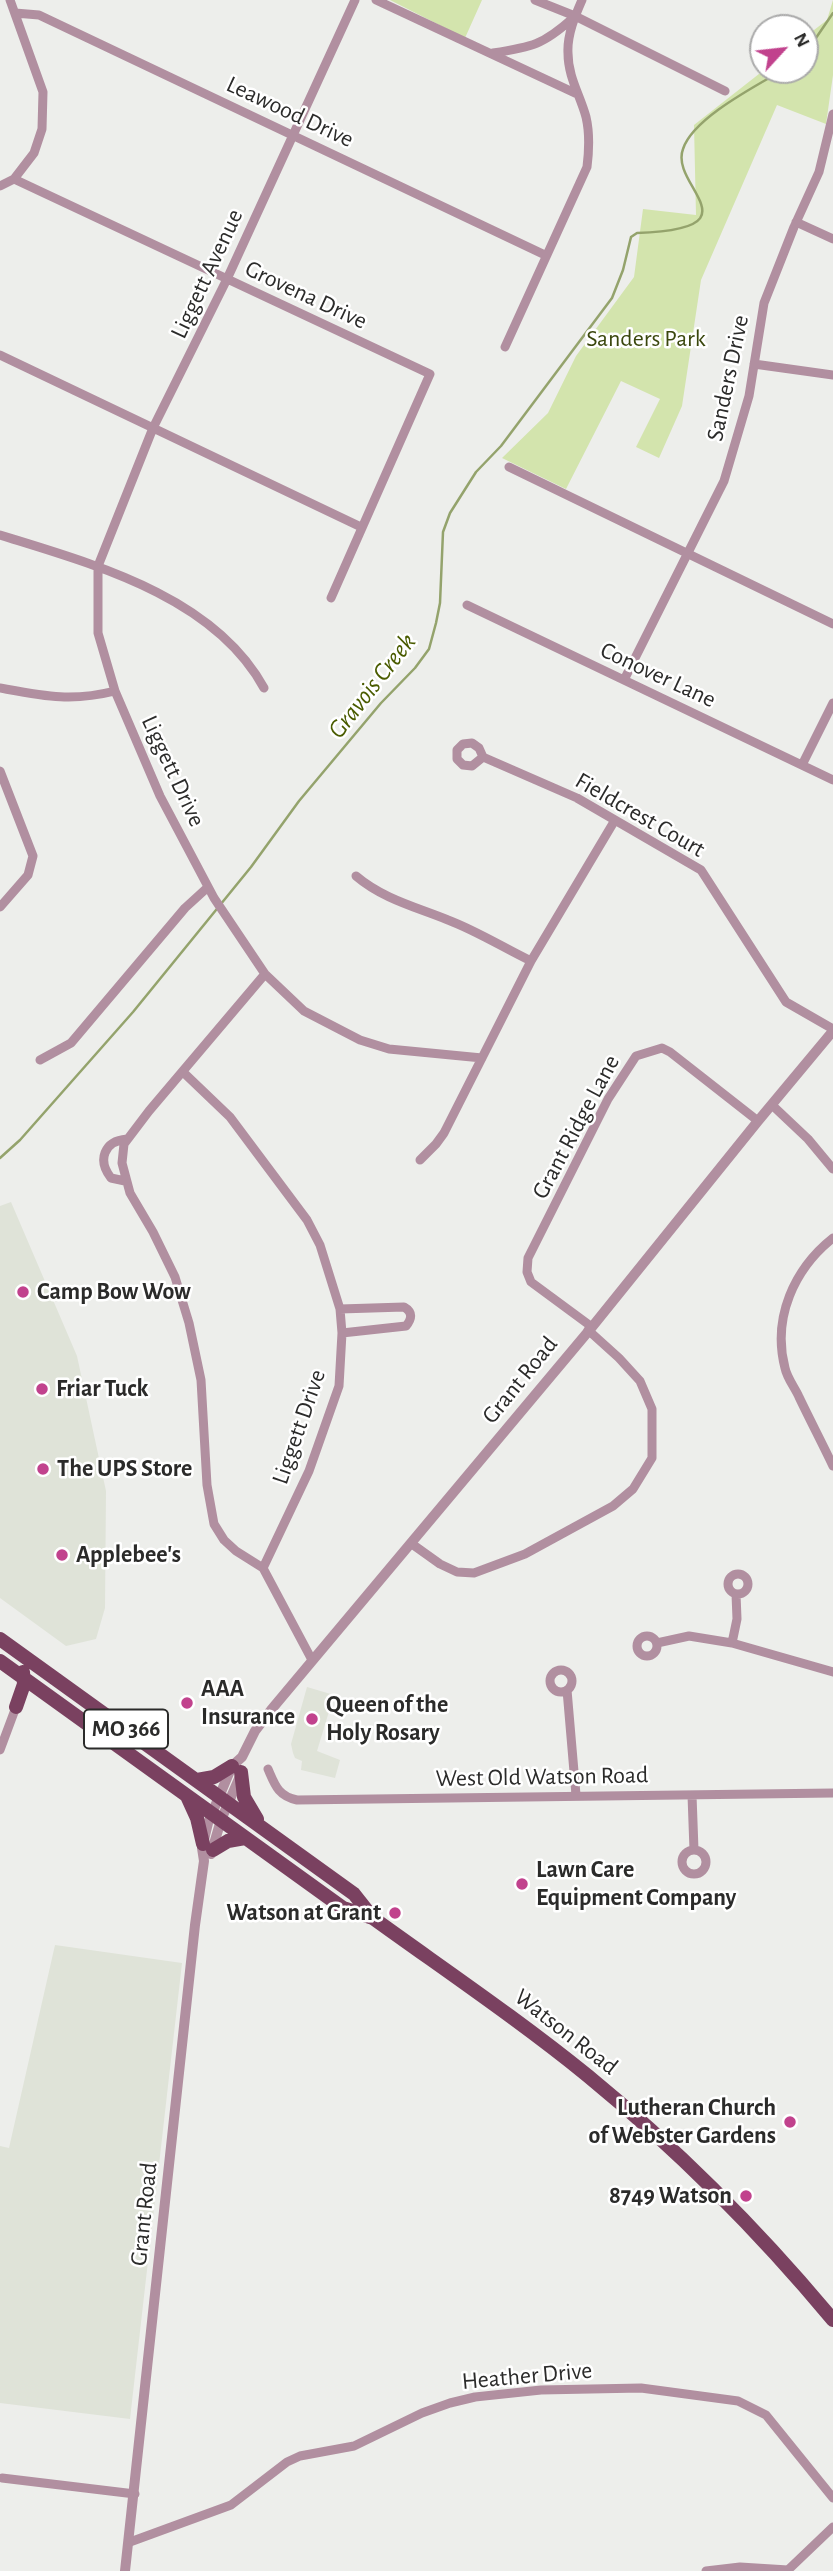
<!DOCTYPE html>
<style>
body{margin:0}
#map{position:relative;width:833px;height:2571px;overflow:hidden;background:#edeeeb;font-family:"Alegreya Sans",sans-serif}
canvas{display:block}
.north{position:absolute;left:749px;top:14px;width:70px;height:70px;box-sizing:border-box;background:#fff;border:2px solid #aaa;border-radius:50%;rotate:63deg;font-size:19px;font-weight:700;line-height:28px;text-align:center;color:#2b2b2a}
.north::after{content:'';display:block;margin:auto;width:24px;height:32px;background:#c1428d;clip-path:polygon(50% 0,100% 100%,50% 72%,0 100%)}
</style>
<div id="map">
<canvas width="833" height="2571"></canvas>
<div class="north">N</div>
</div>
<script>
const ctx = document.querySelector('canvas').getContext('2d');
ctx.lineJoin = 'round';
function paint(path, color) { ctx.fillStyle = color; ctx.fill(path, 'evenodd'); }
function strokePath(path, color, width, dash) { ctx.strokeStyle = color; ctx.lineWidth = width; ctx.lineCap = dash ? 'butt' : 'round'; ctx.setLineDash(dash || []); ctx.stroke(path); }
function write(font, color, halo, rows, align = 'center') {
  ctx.font = font + ' "Alegreya Sans",sans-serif'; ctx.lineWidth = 5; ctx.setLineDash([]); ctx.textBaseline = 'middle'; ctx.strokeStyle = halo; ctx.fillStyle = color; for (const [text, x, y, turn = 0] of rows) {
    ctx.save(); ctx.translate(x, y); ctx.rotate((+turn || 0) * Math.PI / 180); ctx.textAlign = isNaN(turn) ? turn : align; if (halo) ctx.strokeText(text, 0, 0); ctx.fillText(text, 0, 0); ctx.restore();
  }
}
paint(new Path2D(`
 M11,1202L77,1356L106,1491L105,1608L96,1639L66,1646L0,1598V1206Z
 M307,1687L334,1695L317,1751L340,1760L335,1778L301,1770L302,1761L295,1758L293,1753L291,1744Z
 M55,1945L182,1963L130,2419L0,2403V2146L9,2148Z`), '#dfe3d8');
paint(new Path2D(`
 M390,0H482L465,38Z
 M833,0V75L826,124L777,105L701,280L682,406L659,458L636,447L660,399L621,381L566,489L502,458L548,413L576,356L634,277L643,209L696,215L694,125L764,70H805V37L827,20Z`), '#d3e4ad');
strokePath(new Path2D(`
 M805,54L833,13
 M0,1158L20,1140L133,1012L251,867L299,801L381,703L415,668L429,649L436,623L440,603L443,532L450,513L476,472L501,446L612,298L623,270L631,237L637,233C760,229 669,186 683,149C693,118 756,86 783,70`), '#94a36c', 2.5);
strokePath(new Path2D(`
 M355,0L227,279L153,428L98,566V633L115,691L160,796L214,898L265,974L304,1011L360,1040L389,1049L482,1058
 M376,0L577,94
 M535,0L575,16L725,91
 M15,13L39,15L545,255
 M493,53C532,47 543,45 573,18
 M14,179L430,374L331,598
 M0,186L14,179L34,153L42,129L43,92L10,0
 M796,222L833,239
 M505,347L587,167C589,151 590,134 586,117C580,95 568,77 568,53C567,35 575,16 582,0
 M0,355L361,527
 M754,364L833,375
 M509,467L833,624
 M0,535C93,564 214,596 264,688
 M467,605L833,780
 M624,680L724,481L749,396L764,303L794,227L819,172L833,114
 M0,688C44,696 71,702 115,691
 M472,743L479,748L483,757L472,766L463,765L457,759V750L463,744Z
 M483,757L577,798L701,870L786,1002L833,1029
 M802,765L833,703
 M0,771L33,856L28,875L0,907
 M356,876C383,899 416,907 448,920C477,931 504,948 531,961
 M40,1060L71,1043L185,908L208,887
 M183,1072L230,1117L307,1220L320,1245L340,1309L342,1333L339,1386L309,1471L263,1568L312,1660
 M772,1105L808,1139L833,1169
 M420,1160L436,1144L444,1133L531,961L615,820
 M125,1181L111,1178C97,1160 104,1141 127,1139
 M833,1238C794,1269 772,1318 785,1368C787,1378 795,1388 799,1397C810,1420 822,1443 833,1466
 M340,1309L404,1307C413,1312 412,1319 406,1326L342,1333
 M592,1327L531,1282L527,1272L528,1258L608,1099L636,1056L662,1048L670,1052L758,1121
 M412,1544L440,1564L457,1572L474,1573L525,1554L613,1506L633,1489L652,1458V1409L640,1381L619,1358L588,1330
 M263,1568L236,1551L224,1540L214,1524L207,1485L201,1380L189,1323L175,1277L153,1232L130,1193L122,1163L124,1144L149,1111L265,974
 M728 1584a10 10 0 1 1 20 0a10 10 0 1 1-20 0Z
 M637 1646a10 10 0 1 1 20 0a10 10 0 1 1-20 0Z
 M657,1643L689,1636L732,1643L833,1672
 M732,1643L737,1619L736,1594
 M550 1681a11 11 0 1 1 22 0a11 11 0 1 1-22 0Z
 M567,1690L576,1795
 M0,1750L16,1707
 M268,1769C275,1785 278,1796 297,1800L833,1793
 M692,1795L694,1850
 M682 1862a12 12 0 1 1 24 0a12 12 0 1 1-24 0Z
 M2,2478L135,2494
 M130,2542L231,2505L287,2462L300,2456L354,2446L422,2413L450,2403L475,2397L541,2390L641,2388L738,2401L766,2415L833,2498
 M706,2571L740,2567L788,2570L833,2527`), '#b18fa0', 9);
strokePath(new Path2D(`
 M211,1854L221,1820L241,1774
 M125,2571L195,1925L204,1861L202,1848L208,1823L232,1766L242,1757L255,1731L271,1710L592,1327L758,1121L833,1031`), '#b18fa0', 10);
strokePath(new Path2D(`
 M0,1639L354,1894L373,1918
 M0,1661L343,1908L373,1918C445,1970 519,2020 588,2076C677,2149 759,2231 833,2320
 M16,1707L24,1684L23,1672
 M241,1772L244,1797L257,1819
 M197,1780L214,1777L232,1766
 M187,1796L197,1818L203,1844
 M213,1850L228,1841L245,1838`), '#7a4160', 14);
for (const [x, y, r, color] of [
 [23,1292,7,"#c1428d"],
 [42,1389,7,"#c1428d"],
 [43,1469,7,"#c1428d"],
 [62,1555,7,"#c1428d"],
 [187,1703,7,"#c1428d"],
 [312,1719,7,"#c1428d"],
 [522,1884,7,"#c1428d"],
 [395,1913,7,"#c1428d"],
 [790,2122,7,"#c1428d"],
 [746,2196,7,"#c1428d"]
]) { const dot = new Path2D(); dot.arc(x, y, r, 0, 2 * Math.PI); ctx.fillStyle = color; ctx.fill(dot); strokePath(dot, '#fff', 2.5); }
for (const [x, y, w] of [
 [126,1729,84]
]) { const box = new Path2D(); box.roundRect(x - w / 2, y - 19.5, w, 39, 5); ctx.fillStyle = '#fff'; ctx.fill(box); strokePath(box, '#2b2b2a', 2); }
write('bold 23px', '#2b2b2a', null, [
 ["MO 366",126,1729]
]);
write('24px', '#2b2b2a', '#fff', [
 ["Leawood Drive",290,112,25],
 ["Liggett Avenue",207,274,-65],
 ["Grovena Drive",306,295,25],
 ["Sanders Drive",728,378,-78],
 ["Conover Lane",658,675,25],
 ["Liggett Drive",173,771,65],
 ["Fieldcrest Court",640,815,30],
 ["Grant Ridge Lane",576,1127,-62],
 ["Grant Road",520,1380,-51],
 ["Liggett Drive",299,1427,-71],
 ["West Old Watson Road",542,1777,-1],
 ["Watson Road",566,2032,38],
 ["Grant Road",144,2214,-84],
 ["Heather Drive",527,2376,-5]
]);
write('24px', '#3a470d', '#fff', [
 ["Sanders Park",646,339]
]);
write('bold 24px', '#2b2b2a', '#fff', [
 ["Camp Bow Wow",37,1292],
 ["Friar Tuck",56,1389],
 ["The UPS Store",57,1469],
 ["Applebee's",76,1555],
 ["AAA",201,1689],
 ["Insurance",201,1717],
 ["Queen of the",326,1705],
 ["Holy Rosary",326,1733],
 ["Lawn Care",536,1870],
 ["Equipment Company",536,1898],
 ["Watson at Grant",381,1913,"right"],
 ["Lutheran Church",776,2108,"right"],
 ["of Webster Gardens",776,2136,"right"],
 ["8749 Watson",732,2196,"right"]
], 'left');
write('italic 26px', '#4a5c00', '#fff', [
 ["Gravois Creek",372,686,-52]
]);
</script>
